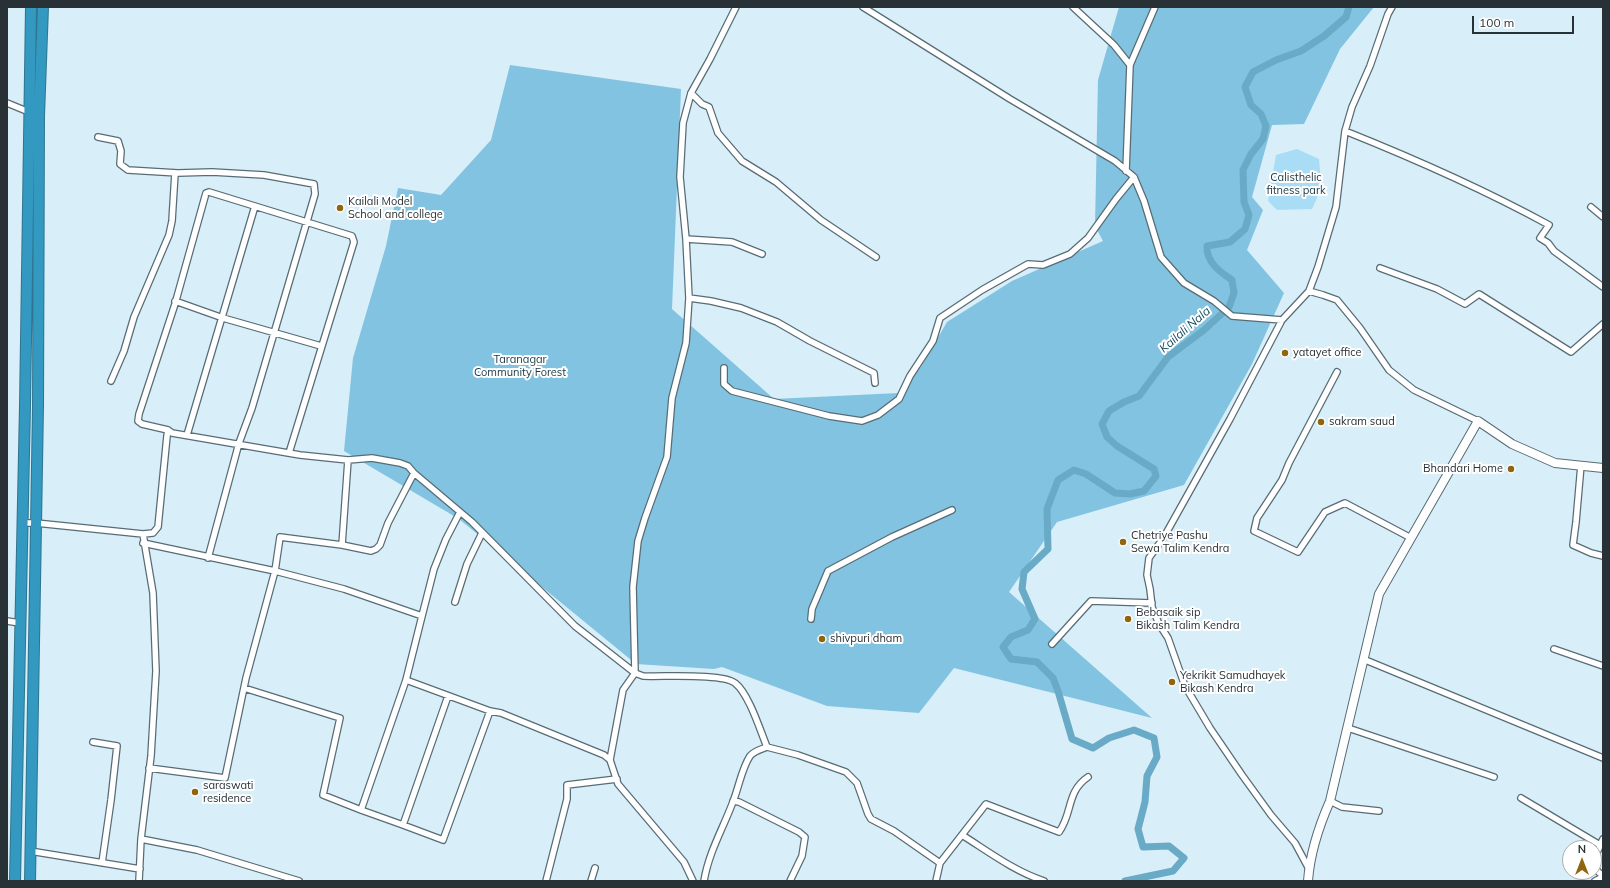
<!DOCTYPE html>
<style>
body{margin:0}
#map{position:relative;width:1610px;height:888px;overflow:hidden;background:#d8eef9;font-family:Mulish,sans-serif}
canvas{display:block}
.frame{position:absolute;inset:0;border:8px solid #283135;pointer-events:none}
.north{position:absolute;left:1562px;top:840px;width:40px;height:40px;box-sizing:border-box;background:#fff;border:1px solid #a9adae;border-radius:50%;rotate:0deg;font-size:11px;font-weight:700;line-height:16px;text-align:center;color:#283135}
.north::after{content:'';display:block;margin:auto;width:14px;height:18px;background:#90650e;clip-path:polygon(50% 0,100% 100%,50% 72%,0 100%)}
.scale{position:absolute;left:1472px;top:16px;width:102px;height:18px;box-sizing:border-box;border:2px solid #283135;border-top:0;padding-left:5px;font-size:12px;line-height:14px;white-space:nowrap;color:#283135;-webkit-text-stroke:3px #fff;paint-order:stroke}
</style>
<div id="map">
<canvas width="1610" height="888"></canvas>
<div class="frame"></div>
<div class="north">N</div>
<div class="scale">100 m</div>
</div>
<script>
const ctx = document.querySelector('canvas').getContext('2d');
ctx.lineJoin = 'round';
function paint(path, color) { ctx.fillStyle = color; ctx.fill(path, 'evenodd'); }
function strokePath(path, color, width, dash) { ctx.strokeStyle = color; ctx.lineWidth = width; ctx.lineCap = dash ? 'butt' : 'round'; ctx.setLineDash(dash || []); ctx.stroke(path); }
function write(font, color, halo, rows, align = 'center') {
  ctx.font = font + ' Mulish,sans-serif'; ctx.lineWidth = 4; ctx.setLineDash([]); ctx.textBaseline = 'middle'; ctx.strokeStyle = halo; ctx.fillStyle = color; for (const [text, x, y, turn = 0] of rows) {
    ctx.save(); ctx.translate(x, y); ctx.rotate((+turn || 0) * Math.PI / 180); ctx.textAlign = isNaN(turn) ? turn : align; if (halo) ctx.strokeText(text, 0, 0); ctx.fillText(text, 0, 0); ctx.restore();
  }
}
paint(new Path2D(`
 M1297,149L1319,159C1321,180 1322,190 1312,209L1277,210L1268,201L1276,155Z`), '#a9ddf5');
paint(new Path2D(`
 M1119,7H1374L1340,49L1304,124L1272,125L1252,197L1263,210L1247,250L1284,293L1252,364L1184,485L1057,522L1009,592L1152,718L954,668L919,713L827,706L722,667L714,669L636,664L459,519L344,451L353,358L386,246L398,188L441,195L491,140L510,65L681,89L672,309L774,399L899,393L921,367L947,322L1012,281L1103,241L1095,226L1098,80Z`), '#81c3e0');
strokePath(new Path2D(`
 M1125,881L1173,871L1184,858L1169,846L1143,847L1138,829L1145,802L1147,776L1157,757L1154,738L1134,730L1109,738L1093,748L1072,739L1058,691L1053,678L1037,662L1011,659L1003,647L1011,637L1028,630L1035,619L1022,589L1024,572L1048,549L1047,509L1058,480L1074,470L1086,474L1115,493L1130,494L1144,491L1156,476L1154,469L1117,446L1107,437L1102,424L1109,411L1124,402L1139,396L1168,357L1204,330L1229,307L1234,293L1232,280C1220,272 1206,262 1207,246L1230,242L1245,229L1249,215L1244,202L1243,170L1251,154L1263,139L1266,126L1261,114L1251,105L1245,87L1253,72L1276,60L1301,51L1324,36L1346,17L1349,7`), '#69aac6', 7);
const street = new Path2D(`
 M863,7L1010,99L1115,161L1134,177L1144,201L1161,257L1184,283L1214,301L1232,316L1282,320
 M1073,7L1114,45L1130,65
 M691,93L702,104L709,107L718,133L742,161L776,182L821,220L876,257
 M7,103L29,112
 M1345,131C1415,159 1483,189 1549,225L1540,238L1548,243L1554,251L1603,287
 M98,137L118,141L121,151L120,164L128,170L178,173L212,172L264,175L314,184L315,194L252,408L239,443L208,558
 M1126,171L1130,65L1155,7
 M1591,207L1603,217
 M686,239L732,242L762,254
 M1380,268L1437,289L1465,304L1479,294L1571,352L1603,324
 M1309,291L1318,267L1336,207L1345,131L1352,107L1370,66L1388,14L1392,7
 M689,298L711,301L741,308L777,322L810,341L874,373L875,383
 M175,301L223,318L321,346
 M724,368V384L732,391L829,416L862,421L878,415L899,399L910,376L933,341L940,318L982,290L1028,264L1043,265L1070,254L1088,238L1116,199L1134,177
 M1337,372L1289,463L1282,480L1257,518L1254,531L1298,552L1325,512L1345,503L1411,538
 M111,381L124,351L134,317L169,235L172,221L175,173
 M168,430L142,424L138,421L139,414L175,304L206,193L209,192L352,236L354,242L289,453
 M187,435L255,206
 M1581,465L1576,522L1573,545L1591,553L1603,556
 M21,523H36L143,534L153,593L156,671L151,756L141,839L139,881
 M143,534L153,533L158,527L167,436L168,430L172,433L300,455L348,460L372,458L400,463L408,466L414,473L472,522L575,626L635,673L643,676C662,677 723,673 735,683C749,694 760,730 767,747L798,755L846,772L857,783L868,814L871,819L894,831L940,863L936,881
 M143,543L275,571L344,589L422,616L406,680L490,711L501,713L604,755L610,760L618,784L684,862L693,881
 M342,545L371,551L376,549L380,545L388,523L414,473
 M455,602L467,564L482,533
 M422,616L434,569L446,539L460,512
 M811,619L812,609L828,571L892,537L952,510
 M7,621L20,623
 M1052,644L1091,601L1152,603
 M1554,649L1603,666
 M1363,659L1603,758
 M406,680L361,810L403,825L448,696
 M244,688L340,718L323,795L361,810
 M1348,728L1494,777
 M93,742L117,746L111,800L102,863
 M610,760L623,690L635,673L633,587L638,541L645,518L667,457L672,398L686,343L689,298L686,239L680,177L683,123L691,93L710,59L736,7
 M149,768L225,778L246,678L275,571L280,537L342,545L348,460
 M1521,798L1600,845
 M733,801L739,802L799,832L805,837L802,856L790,881
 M1330,801L1342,807L1379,811
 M403,825L443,840L490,711
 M962,835C989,852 1014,871 1044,881
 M141,839L197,850L299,881
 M30,851L140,869
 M1594,859L1603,839
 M940,863L986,804L1059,832C1073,813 1066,792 1088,777
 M1594,868L1603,876
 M1309,869L1295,843L1271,815L1242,775L1210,728L1185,686L1168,638L1159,624L1152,607L1150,589L1147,575L1149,558L1164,537L1230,419L1282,320L1309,291L1323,295L1337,300L1360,328L1389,370L1414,390L1478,421
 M546,881L567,799V785L617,779
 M591,881L595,868
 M704,881C709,851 724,827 734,799C739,786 742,768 750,756C754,751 762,749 767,747
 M1595,881L1603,877`);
const secondary = new Path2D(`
 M1308,881C1310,853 1319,826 1330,801L1379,594L1478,421L1512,444L1555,463L1603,468`);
const highway = new Path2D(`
 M15,881L25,406L31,7
 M30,881L38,406L39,116L43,7`);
strokePath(street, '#586c75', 8);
strokePath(secondary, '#586c75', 10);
strokePath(highway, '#2f758f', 12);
strokePath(street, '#fff', 5.5);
strokePath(secondary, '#fff', 8);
strokePath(highway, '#3399c0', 10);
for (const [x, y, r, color] of [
 [340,208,4,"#90650e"],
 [1285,353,4,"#90650e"],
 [1321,422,4,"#90650e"],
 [1511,469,4,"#90650e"],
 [1123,542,4,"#90650e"],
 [1128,619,4,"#90650e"],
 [822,639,4,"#90650e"],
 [1172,682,4,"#90650e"],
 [195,792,4,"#90650e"]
]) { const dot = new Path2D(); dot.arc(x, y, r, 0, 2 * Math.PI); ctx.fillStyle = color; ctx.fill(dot); strokePath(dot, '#fff', 1.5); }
write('11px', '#183744', '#fff', [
 ["Calisthelic",1296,178],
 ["fitness park",1296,191],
 ["Taranagar",520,360],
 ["Community Forest",520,373]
]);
write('11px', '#283135', '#fff', [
 ["Kailali Model",348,202],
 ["School and college",348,215],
 ["yatayet office",1293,353],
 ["sakram saud",1329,422],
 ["Bhandari Home",1503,469,"right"],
 ["Chetriye Pashu",1131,536],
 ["Sewa Talim Kendra",1131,549],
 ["Bebasaik sip",1136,613],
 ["Bikash Talim Kendra",1136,626],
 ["shivpuri dham",830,639],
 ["Yekrikit Samudhayek",1180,676],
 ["Bikash Kendra",1180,689],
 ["saraswati",203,786],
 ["residence",203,799]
], 'left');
write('italic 12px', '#154b60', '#fff', [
 ["Kailali Nala",1185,330,-41]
]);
</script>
